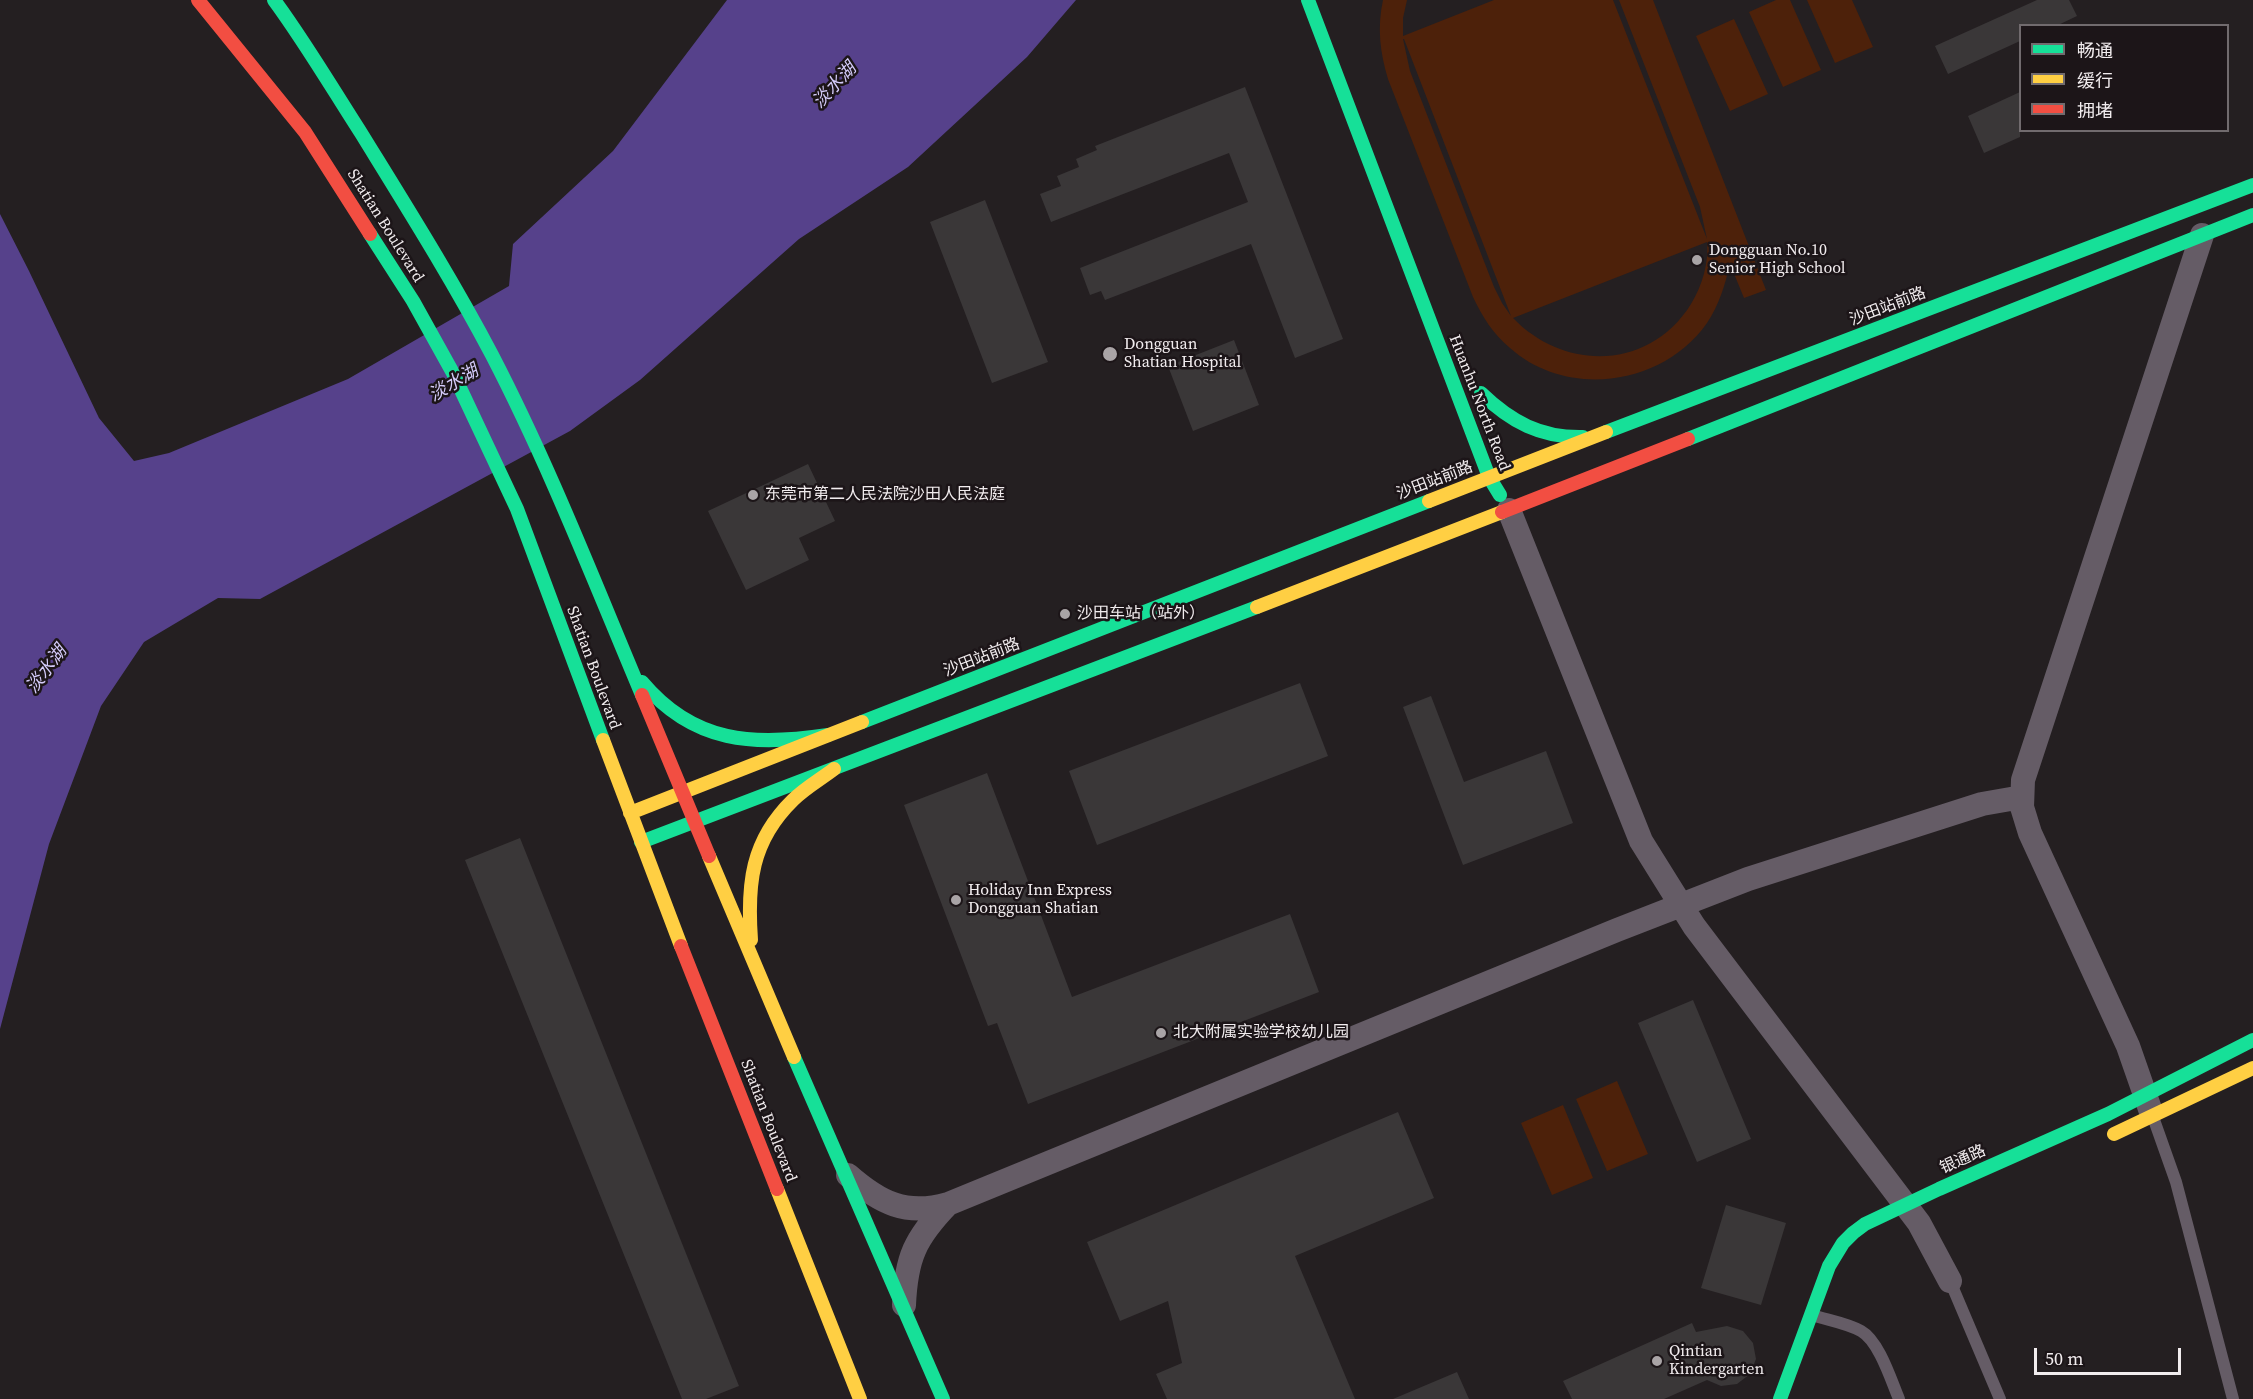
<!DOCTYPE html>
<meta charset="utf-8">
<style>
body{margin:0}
#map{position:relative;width:2253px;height:1399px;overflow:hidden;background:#241f21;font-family:"Source Serif 4","Noto Sans SC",serif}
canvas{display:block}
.legend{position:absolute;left:2019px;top:24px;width:210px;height:108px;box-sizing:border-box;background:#1c1518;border:2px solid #716b6e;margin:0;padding:8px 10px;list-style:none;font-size:18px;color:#f1ecee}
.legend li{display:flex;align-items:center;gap:12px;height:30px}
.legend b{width:30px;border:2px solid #716b6e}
.scale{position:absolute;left:2034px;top:1348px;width:147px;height:27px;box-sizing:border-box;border:3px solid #f1ecee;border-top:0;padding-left:8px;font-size:18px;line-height:21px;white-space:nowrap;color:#f1ecee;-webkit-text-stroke:4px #1c1518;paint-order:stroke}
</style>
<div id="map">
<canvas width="2253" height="1399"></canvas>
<ul class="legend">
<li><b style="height:8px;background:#16e098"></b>畅通</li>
<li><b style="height:8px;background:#ffcf43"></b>缓行</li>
<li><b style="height:8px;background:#f24e42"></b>拥堵</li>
</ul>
<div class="scale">50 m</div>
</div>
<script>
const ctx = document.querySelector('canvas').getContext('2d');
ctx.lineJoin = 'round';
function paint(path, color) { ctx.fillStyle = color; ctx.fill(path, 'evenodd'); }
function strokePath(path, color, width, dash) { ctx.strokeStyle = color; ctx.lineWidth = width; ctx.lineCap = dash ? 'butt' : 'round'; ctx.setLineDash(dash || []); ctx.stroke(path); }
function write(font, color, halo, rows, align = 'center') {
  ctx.font = font + ' "Source Serif 4","Noto Sans SC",serif'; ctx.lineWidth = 5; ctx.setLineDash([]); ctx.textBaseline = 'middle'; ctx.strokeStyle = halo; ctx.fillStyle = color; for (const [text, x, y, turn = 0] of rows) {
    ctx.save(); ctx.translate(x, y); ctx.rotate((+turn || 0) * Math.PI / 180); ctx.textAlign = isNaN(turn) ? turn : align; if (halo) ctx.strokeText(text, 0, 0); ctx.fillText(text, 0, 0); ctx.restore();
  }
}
paint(new Path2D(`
 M1383,0H1407L1403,18V36L1494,0H1613L1707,239L1700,207L1619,0H1653L1766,290L1744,298L1730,264C1725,285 1719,305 1707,323C1663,386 1567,399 1510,348C1493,334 1482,316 1473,297L1388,79C1380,52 1377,28 1383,0ZM1403,39H1404L1511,316L1502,303L1494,287L1410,71ZM1707,242C1709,263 1702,286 1691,304C1650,370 1565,372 1513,318Z
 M1776,0H1790L1821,70L1783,87L1749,12Z
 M1807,0H1852L1873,47L1835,63Z
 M1734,19L1768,94L1730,111L1696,36Z
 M1617,1081L1648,1154L1607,1171L1576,1099Z
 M1563,1105L1593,1178L1552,1195L1521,1123Z`), '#4d210a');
paint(new Path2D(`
 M727,0H1076L1027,57L908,167L799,239L640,380L570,431L260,599L218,598L144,642L101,706L49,844L0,1029V214L29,271L99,418L134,461L169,453L348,379L509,286L513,244L613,151Z`), '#56418b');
paint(new Path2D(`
 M2037,0H2069L2077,16L2056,26H2020V41L1948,74L1935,46Z
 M1245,87L1343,339L1295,358L1251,244L1105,300L1101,291L1090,295L1080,268L1248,202L1229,153L1051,222L1040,194L1061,186L1057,176L1079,167L1076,159L1097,150L1095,146Z
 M2020,92V137L1984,153L1968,116Z
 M985,200L1048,362L992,383L930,222Z
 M1234,340L1259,405L1193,431L1168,366Z
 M808,464L835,521L799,538L809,560L746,590L708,511Z
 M1300,683L1328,756L1097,845L1069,771Z
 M1431,696L1464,782L1546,751L1573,823L1463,865L1403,707Z
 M987,773L1072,997L1290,914L1319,992L1028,1104L997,1023L988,1026L904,805Z
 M520,838L739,1386L706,1399H682L465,860Z
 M1693,1000L1751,1139L1697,1162L1638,1023Z
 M1398,1112L1434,1198L1295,1256L1355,1399H1167L1156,1374L1182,1363L1168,1301L1120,1321L1087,1242Z
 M1726,1205L1786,1223L1761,1305L1701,1288Z
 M1692,1323L1696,1332L1727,1326L1743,1331L1753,1343L1756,1359L1750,1374L1737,1384L1721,1386L1707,1380L1664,1399H1572L1563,1381Z
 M1457,1372L1469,1399H1393Z`), '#3a3738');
strokePath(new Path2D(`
 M2153,1117L2176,1182L2233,1399
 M1950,1281L2000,1399
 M1812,1315C1827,1320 1847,1323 1861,1331C1879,1341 1891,1380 1899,1399`), '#655c66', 12);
strokePath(new Path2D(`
 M1509,510L1641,841L1694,926L1919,1223L1950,1281
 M2150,1109L2128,1046L2030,833L2022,807L2023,780L2202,235
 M848,1175C880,1203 906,1216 948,1204L1617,930L1748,879L1982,804L2022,797
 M904,1305C906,1258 915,1238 948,1204`), '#655c66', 24);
strokePath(new Path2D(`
 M274,0C305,42 332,88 361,133C406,206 452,279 492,355C549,465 594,581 642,695
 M1308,0L1489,477L1500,495
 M370,234L413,301L453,373L517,509L603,740
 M1481,393C1511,422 1541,438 1583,437
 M1606,432L2253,185
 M1688,439L2253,215
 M642,682C694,744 754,746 828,735
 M862,722L1429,501
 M641,842L1257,607
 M794,1057L943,1399
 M1780,1399L1829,1266L1843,1243L1853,1233L1865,1224L1939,1189L2108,1114L2253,1040`), '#16e098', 14);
strokePath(new Path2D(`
 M1429,501L1606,432
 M1257,607L1502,512
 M603,740L681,946
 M630,813L862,722
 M709,856L794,1057
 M751,940C747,884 751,841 793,800C805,788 821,779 834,769
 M2114,1134L2253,1068
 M777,1189L860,1399`), '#ffcf43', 14);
strokePath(new Path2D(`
 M198,0L305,132L370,234
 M1502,512L1688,439
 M642,695L709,856
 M681,946L777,1189`), '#f24e42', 14);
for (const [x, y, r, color] of [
 [1697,260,6,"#a9a4a6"],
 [1110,354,8,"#a9a4a6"],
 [753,495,6,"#a9a4a6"],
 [1065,614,6,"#a9a4a6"],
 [956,900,6,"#a9a4a6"],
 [1161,1033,6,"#a9a4a6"],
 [1657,1361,6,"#a9a4a6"]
]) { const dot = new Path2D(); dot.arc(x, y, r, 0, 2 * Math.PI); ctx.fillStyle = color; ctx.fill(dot); strokePath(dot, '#1c1518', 2); }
write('16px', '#f1ecee', '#1c1518', [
 ["Shatian Boulevard",385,226,58],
 ["沙田站前路",1888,307,-21],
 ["Huanhu North Road",1479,403,69],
 ["沙田站前路",1435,481,-21],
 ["沙田站前路",982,658,-21],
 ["Shatian Boulevard",593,668,70],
 ["Shatian Boulevard",768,1121,69],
 ["银通路",1963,1160,-24]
]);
write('16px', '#f1ecee', '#1c1518', [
 ["Dongguan No.10",1709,251],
 ["Senior High School",1709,269],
 ["Dongguan",1124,345],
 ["Shatian Hospital",1124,363],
 ["东莞市第二人民法院沙田人民法庭",765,495],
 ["沙田车站（站外）",1077,614],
 ["Holiday Inn Express",968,891],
 ["Dongguan Shatian",968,909],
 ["北大附属实验学校幼儿园",1173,1033],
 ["Qintian",1669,1352],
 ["Kindergarten",1669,1370]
], 'left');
write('italic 18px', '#d4cbf9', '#1c1518', [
 ["淡水湖",835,86,-47],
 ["淡水湖",454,384,-31],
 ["淡水湖",47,670,-53]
]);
</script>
